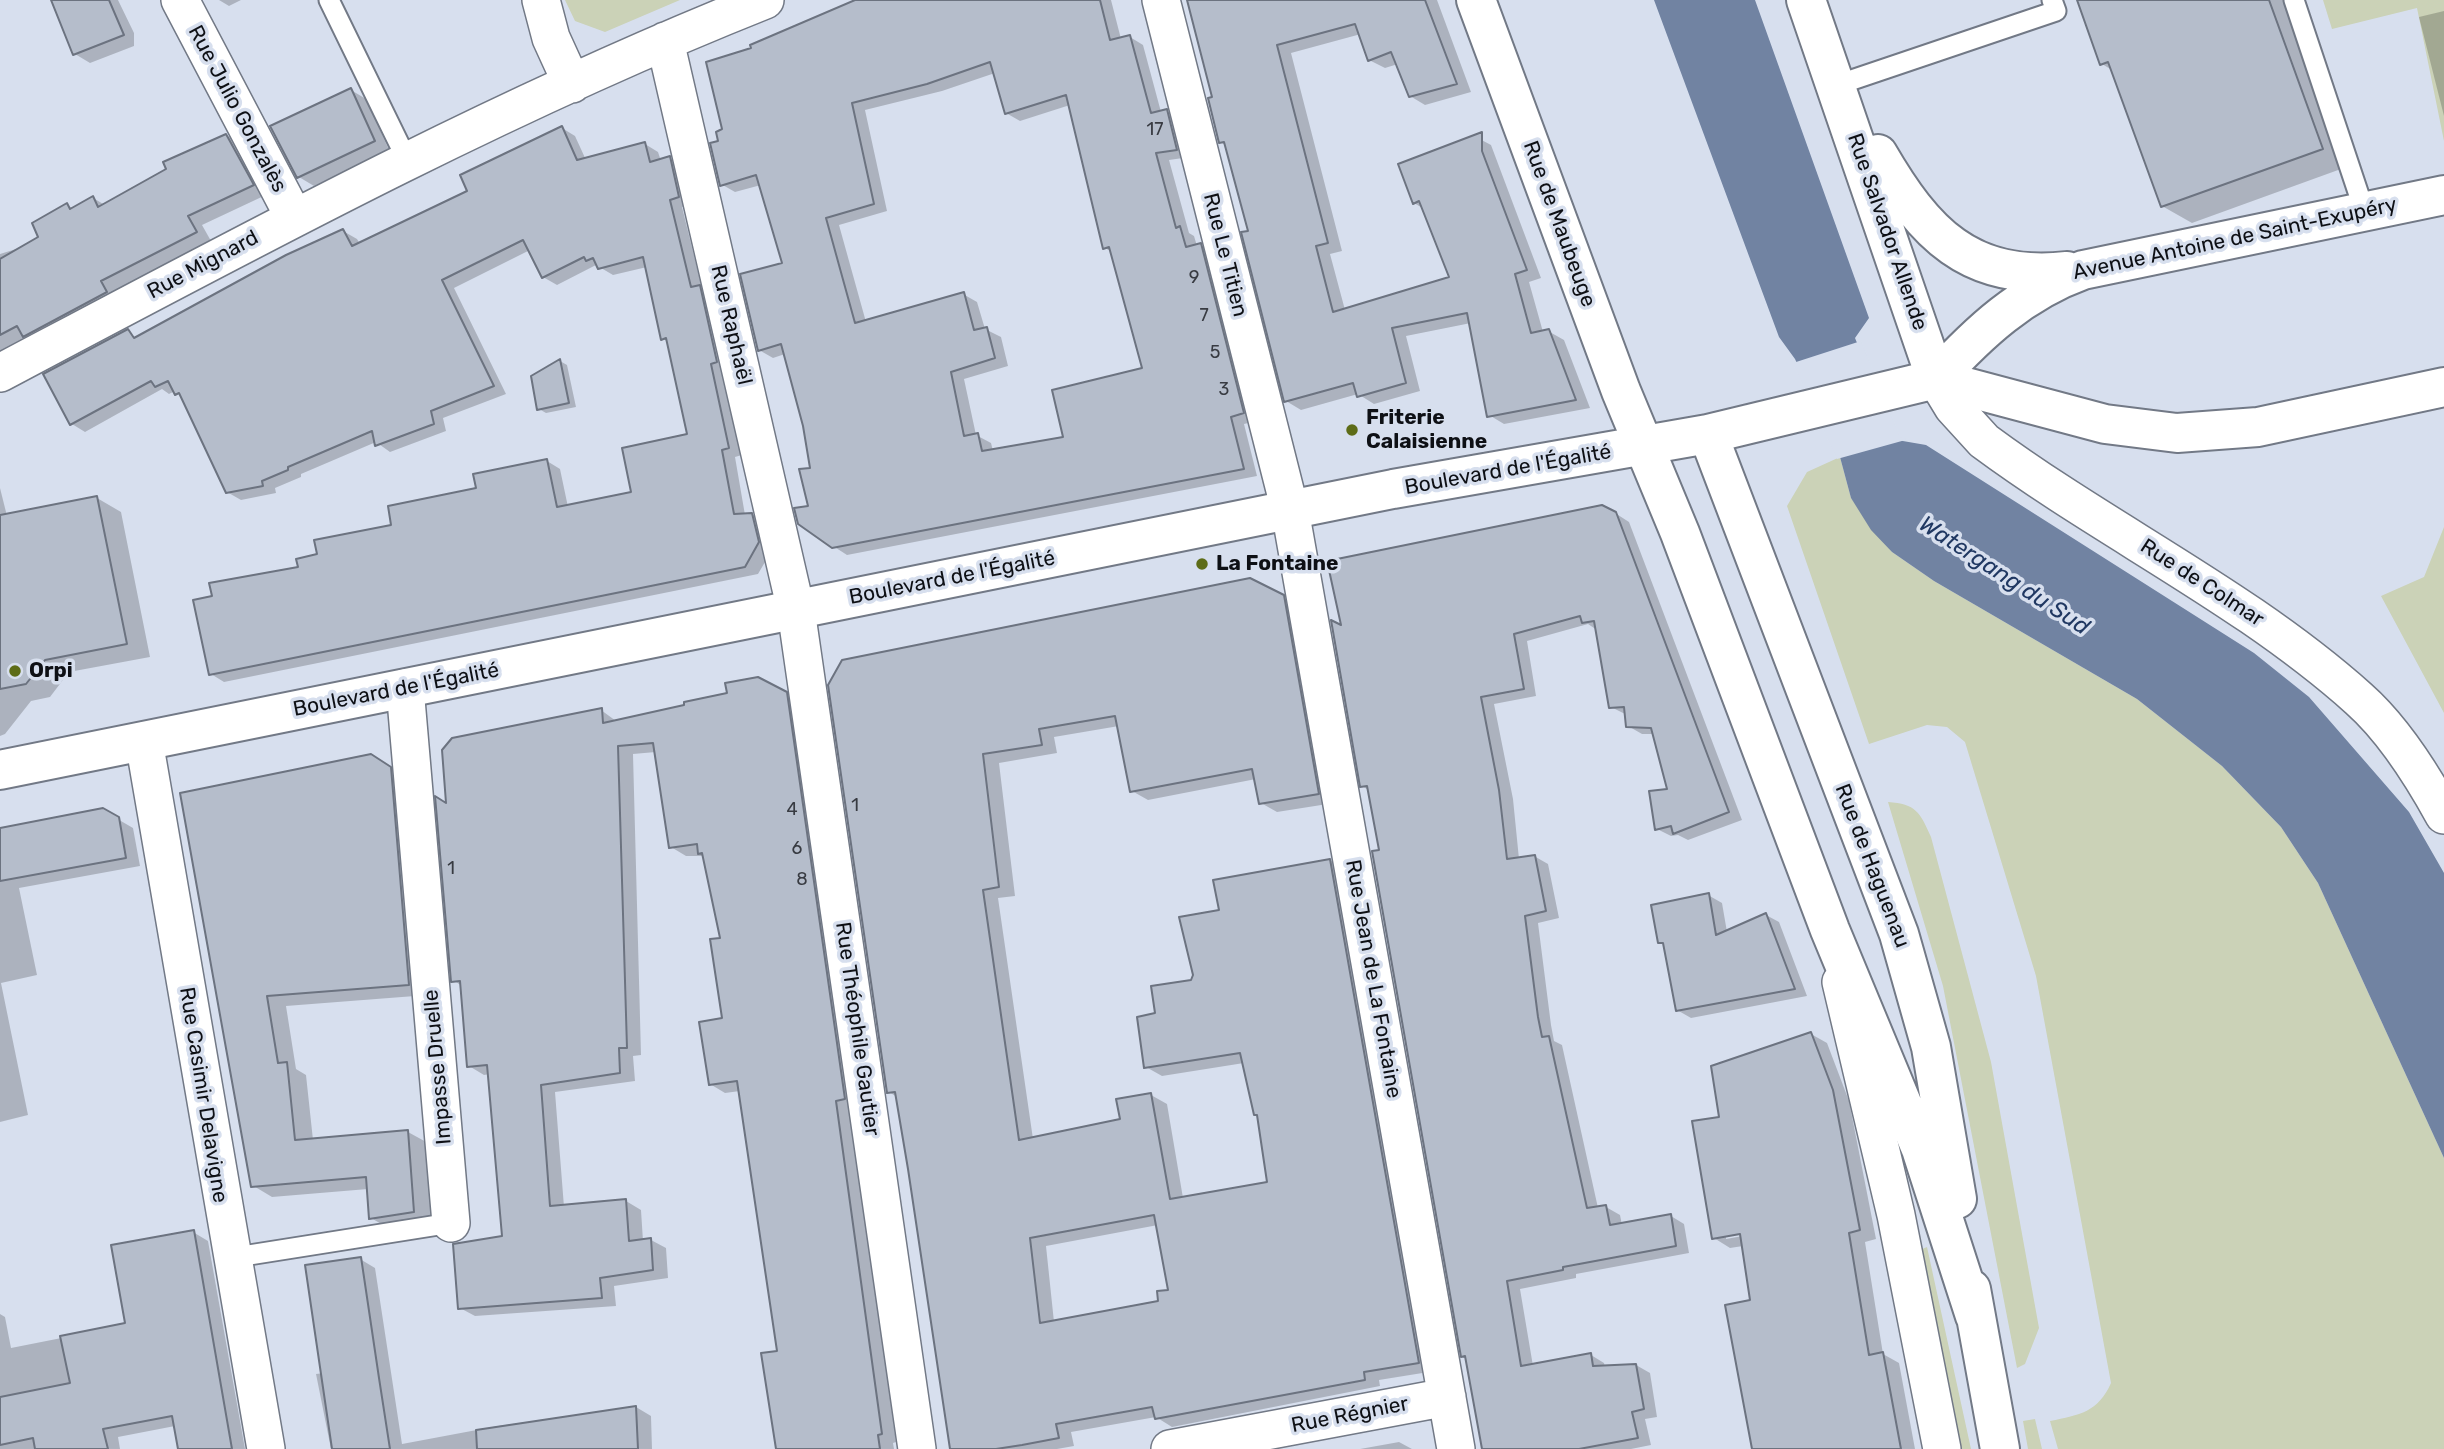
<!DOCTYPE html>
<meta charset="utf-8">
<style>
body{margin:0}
canvas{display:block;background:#d7dfee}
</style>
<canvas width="2444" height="1449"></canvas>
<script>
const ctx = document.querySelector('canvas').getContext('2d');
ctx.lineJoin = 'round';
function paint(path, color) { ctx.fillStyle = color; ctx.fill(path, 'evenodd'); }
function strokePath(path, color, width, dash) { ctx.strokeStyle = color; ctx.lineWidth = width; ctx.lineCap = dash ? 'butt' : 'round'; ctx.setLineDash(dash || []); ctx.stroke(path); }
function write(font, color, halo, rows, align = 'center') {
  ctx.font = font + ' Rubik,sans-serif'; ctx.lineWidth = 7; ctx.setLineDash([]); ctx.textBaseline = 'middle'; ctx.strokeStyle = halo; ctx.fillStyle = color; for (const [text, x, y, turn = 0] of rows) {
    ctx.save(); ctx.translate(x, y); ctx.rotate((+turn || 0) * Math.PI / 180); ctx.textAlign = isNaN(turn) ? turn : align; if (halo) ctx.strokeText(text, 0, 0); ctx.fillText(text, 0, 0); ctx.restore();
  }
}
paint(new Path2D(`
 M565,0H680L605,32L575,21Z
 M2323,0H2444V141L2417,8L2332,29Z
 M1840,457L1851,498L1892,552L1934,581L2137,699L2222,766L2281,827L2318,883L2444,1158V1449H2058L2050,1421C2080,1415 2098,1412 2111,1383L2036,976L1965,742L1947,727L1927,725L1869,744L1787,506L1807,472Z
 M2444,527V713L2381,596L2424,577Z
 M1888,802C1916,804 1920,812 1931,837L1991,1062L2039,1328L2025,1364L2017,1368L1943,986Z
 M1927,1247L1971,1449H1958L1920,1250Z
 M2035,1419L2042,1449H2028L2023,1421Z`), '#cbd2b7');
paint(new Path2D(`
 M1654,0H1755L1869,318L1855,338L1897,440L1926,445L2254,653L2309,697L2409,812L2444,873V1158L2318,883L2281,827L2222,766L2137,699L1934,581L1892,552L1871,530L1851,498L1840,457L1795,359L1779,337Z`), '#7183a2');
paint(new Path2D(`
 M1861,341L1900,437L1909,439L1837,459L1793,363Z`), '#d7dfee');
paint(new Path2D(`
 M64,0H118L134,33V46L90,63L75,54Z
 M219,0H241L229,6Z
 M862,0H1111L1121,39L1130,37L1143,45L1161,112L1167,111L1180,119L1190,157L1169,160L1189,233L1194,236L1197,246L1201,245L1214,253L1257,421L1244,424L1257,476L847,555L833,546L785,354L773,358L759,350L784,264L761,185L735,192L721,184L720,142L753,49ZM995,73L1006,113L1020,121L1070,105L1105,248L1112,252L1144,369L1065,438L993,451L991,443L976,435L964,379L1008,366L1001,337L985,329L977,302L963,294L866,322L839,225L887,211L865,110L942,91Z
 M1189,0H1437L1471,92L1425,105L1410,96L1398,64L1385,68L1369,60L1361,34L1291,53L1342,251L1330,254L1345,310L1451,278L1424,209L1414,203L1476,137L1491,145L1541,278L1529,282L1543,332L1548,331L1564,340L1590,408L1504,424L1489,415L1471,323L1406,336L1420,391L1374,404L1358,394L1301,410L1286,401L1250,232L1227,146L1220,142L1214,98Z
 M2079,0H2292L2352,165L2192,223L2162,206L2112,70L2102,64Z
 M2444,11V116L2419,17Z
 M351,90L366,99L389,150L314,186L299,177L272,127Z
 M562,128L575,136L586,160L645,144L658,152L661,161L670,158L683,166L692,204L682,207L702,288L713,294L742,455L735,457L745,515L752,514L765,522L772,550L758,574L224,682L211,674L300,569L319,556L547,461L560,469L568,507L633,493L689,435L669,342L663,339L647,267L613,275L596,265L557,285L543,277L530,250L454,288L506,394L443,418L446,431L390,452L376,442L301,474V477L275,488L276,493L241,500L227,492L183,397L175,391L169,394L162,389L85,432L72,424L49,382L287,257L343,231L357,239L360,244L470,192Z
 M226,135L241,144L268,194L202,225L211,241L0,351V254L42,241L67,205L74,209L93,198L105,205Z
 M560,361L567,365L576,407L546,413L539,409Z
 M0,488L7,516L97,498L121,512L150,657L69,672L50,697L31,701L5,734L0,736Z
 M1615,513L1629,522L1742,820L1688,840L1678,835L1671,836L1657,829L1669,791L1654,734H1642L1628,726L1627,715L1611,707L1597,630L1588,624L1527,641L1536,696L1494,704L1513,799L1519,859L1534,856L1548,864L1559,918L1538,923L1551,1025L1554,1041L1562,1045L1598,1208L1606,1207L1620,1215L1622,1225L1671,1216L1684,1224L1689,1253L1576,1274V1278L1520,1289L1533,1366L1591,1355L1604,1363L1605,1367L1636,1365L1650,1373L1657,1417L1645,1419L1651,1445L1631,1449H1483L1468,1358L1463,1355L1370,791L1362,786L1343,628Z
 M1283,597L1299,606L1334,803L1277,812L1261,803L1256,779L1148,800L1132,791L1119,726L1054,737L1057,753L999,763L1015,896L998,898L1033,1139L1122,1121L1151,1095L1167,1104L1183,1198L1269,1183L1259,1116L1244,1063L1162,1076L1146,1067L1157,1014L1192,981L1221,911L1330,860L1346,870L1435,1371L1379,1380L1380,1386L1172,1427L1156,1417L1071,1432L1074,1446L1057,1449H958L897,1097L889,1092L830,686ZM1158,1225L1170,1291L1160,1303L1054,1322L1046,1246Z
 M758,678L801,703L851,1109L896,1442L893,1443L894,1449H778L779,1352L740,1091L725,1093L710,1084L724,1019L722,940L705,856H686L671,847L656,752L633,754L641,1055L633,1056L635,1081L555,1092L564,1207L626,1201L641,1210L643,1241L651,1240L666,1248L668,1278L614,1286L616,1306L475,1316L460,1308L504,1238L490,1074L484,1075L469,1066L462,986L453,980L448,805L601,710L616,721L729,694Z
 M391,768L410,780L428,995L286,1006L296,1069L306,1075L313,1140L408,1132L428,1143L433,1222L390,1229L371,1218L368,1189L272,1197L252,1185L182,794Z
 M102,810L133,828L140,866L19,888L37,975L1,983L28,1115L0,1122V830Z
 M1708,895L1722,903L1727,932L1766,915L1779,922L1807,996L1691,1018L1677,1010L1665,945L1660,942Z
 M1811,1034L1827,1043L1849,1101L1876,1239L1865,1242L1883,1354L1899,1363L1915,1449H1753L1752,1301L1743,1246L1730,1248L1714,1238L1721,1119ZM1748,1231V1235L1726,1239V1235Z
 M193,1232L208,1241L245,1449H180L175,1426L118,1437L120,1449H0V1314L5,1317L11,1348L127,1325Z
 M360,1259L375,1268L402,1444L498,1426L636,1407L651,1416L652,1449H331L316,1374L324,1373Z
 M1399,1442L1412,1449H1360Z`), '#0003');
const building = new Path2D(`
 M51,0H109L124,35L73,55Z
 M855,0H1100L1110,40L1130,35L1151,113L1167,109L1177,150L1156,153L1176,228L1180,226L1186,247L1201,243L1244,413L1231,417L1244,469L832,548L798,524L794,508L808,506L799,469L810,468L803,426L781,344L758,351L740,274L782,263L756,175L720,186L710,143L718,141L716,132L722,129L706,62L751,48L750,45ZM990,62L1005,114L1066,95L1103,249L1109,247L1142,368L1052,390L1063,437L982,451L978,433L964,436L951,372L995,358L987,327L974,330L964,292L855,323L826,218L874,204L852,103L927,84Z
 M1187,0H1425L1457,84L1409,97L1391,52L1368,61L1355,24L1277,45L1328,243L1316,246L1333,312L1449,277L1419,201L1413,204L1398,164L1482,132V151L1527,270L1515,274L1531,333L1549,329L1576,400L1487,417L1467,313L1392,328L1406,383L1357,397L1353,383L1284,402L1241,232L1248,231L1224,142L1219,143L1208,98L1212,97Z
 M2077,0H2269L2323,149L2161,207L2108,62L2100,65Z
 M351,88L375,141L297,178L270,126Z
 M562,126L577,160L645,142L650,162L670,156L679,197L670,200L691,287L700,285L717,362L711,364L729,448L722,450L734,514L752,513L759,542L745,567L209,675L193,600L212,596L209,583L298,567L296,559L317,554L314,540L391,525L388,506L476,488L473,474L547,459L557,507L631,492L622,448L687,434L666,338L661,340L643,257L598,269L593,258L586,261L584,257L542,278L523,240L442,280L494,386L431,411L434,424L375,446L372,431L288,467V470L262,481L263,486L226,493L179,393L175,395L168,381L155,387L151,381L70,425L43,374L128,329L134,338L286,255L343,229L352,246L467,191L460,175Z
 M226,134L254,185L188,216L197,232L101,281L107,292L23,337L17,326L0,335V259L38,237L32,223L67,203L70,209L93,196L98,207L166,169L163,162Z
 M560,359L569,403L537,410L531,376Z
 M97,496L127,644L45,660L26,684L0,689V515Z
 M1602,505L1616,512L1729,812L1673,834L1671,826L1655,830L1649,791L1667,789L1651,728L1626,727L1624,707L1609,708L1594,621L1582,623L1580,616L1514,634L1524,689L1481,697L1499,790L1507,859L1535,855L1546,911L1525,916L1538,1017L1542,1037L1549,1036L1587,1208L1606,1205L1610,1225L1671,1214L1676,1246L1563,1267V1270L1507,1281L1521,1366L1591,1353L1593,1366L1636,1364L1644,1409L1632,1412L1638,1438L1579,1449H1482L1465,1356L1461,1357L1372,851L1379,850L1367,786L1360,787L1331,620L1341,625L1329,570L1337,559Z
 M1250,578L1284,595L1319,794L1259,804L1252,769L1130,792L1115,716L1039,729L1042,745L983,754L999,887L983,890L1019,1140L1120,1119L1116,1099L1151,1093L1170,1199L1267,1182L1257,1115H1254L1240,1053L1144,1068L1137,1017L1155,1013L1151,986L1191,980L1193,975L1179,917L1219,910L1213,880L1330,859L1419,1363L1364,1372L1365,1380L1155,1419L1152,1407L1056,1424L1059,1438L1022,1445L996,1449H950L908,1169L895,1092L887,1093L828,685L842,660ZM1154,1215L1168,1290L1157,1291L1158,1301L1040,1323L1030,1238Z
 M758,677L787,692L845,1099L836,1101L882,1434L878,1435L880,1449H776L761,1353L777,1351L737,1081L709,1085L699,1022L722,1018L710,939L720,938L702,853L698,854L697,844L669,848L653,743L618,746L627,1048H619L620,1073L541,1085L550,1206L626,1199L629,1241L651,1238L653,1270L600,1278L602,1298L458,1309L453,1244L502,1236L487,1065L467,1067L460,981L451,982L435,796L446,803L442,750L452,738L602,708L603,723L684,705V702L727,693L725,683Z
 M371,754L391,767L409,985L267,996L278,1063L287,1062L295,1140L408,1130L414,1212L369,1219L366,1177L251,1187L180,793Z
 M103,808L119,817L126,858L0,881V828Z
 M1709,893L1716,935L1766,913L1795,989L1676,1011L1663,943H1658L1651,905Z
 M1811,1032L1833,1090L1860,1230L1849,1233L1869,1355L1883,1352L1901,1449H1752L1725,1305L1750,1300L1740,1234L1712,1239L1692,1121L1719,1117L1711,1066Z
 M194,1230L232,1449H178L172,1416L103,1429L108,1449H35L33,1438L0,1445V1397L70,1383L60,1336L125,1323L111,1245Z
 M361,1257L379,1378L390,1449H332L305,1265Z
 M636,1406L638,1449H477L476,1430Z`);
paint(building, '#b5bdcb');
strokePath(building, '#6c7380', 2);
const lane = new Path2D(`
 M329,0L408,162
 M2294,0L2364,210
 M1837,85L2056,11L2052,0
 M230,1258L451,1223`);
const street = new Path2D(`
 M180,0L294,217
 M541,0L551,38L572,84
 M1161,0L1290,510L1456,1449
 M665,41L796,610L917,1449
 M0,373C251,240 501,105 765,0
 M1936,379L1953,407L1984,441C2107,532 2245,597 2359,699C2394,730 2422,775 2444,815
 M405,688L451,1223
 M144,741L266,1449
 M1841,982L1896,1215L1942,1449
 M1170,1449L1447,1397`);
const secondary = new Path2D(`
 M1476,0L1621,391L1680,533L1830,930L1921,1149L1975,1316
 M1806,0L1936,379
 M1878,154C1924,233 1969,282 2067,271
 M1936,379C1979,332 2022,292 2083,270L2444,195
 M1708,434L1899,934L1931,1047L1957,1199
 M0,770L1393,489L1708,434L1936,379L2105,424L2177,433L2258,427L2444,387
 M1971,1289L2000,1449`);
strokePath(lane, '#727986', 23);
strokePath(street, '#727986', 40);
strokePath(secondary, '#727986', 42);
strokePath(lane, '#fff', 19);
strokePath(street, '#fff', 37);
strokePath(secondary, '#fff', 38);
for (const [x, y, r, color] of [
 [1352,430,7,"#5d6c17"],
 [1202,564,7,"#5d6c17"],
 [15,671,7,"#5d6c17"]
]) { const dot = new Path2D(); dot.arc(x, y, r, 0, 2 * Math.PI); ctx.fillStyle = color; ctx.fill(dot); strokePath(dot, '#d7dfee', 2.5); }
write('18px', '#383b42', null, [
 ["17",1155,130],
 ["9",1194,278],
 ["7",1204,316],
 ["5",1215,353],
 ["3",1224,390],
 ["1",855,806],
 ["4",792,810],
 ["6",797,849],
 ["1",451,869],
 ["8",802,880]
]);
write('21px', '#0e1015', '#d7dfee', [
 ["Rue Julio Gonzalès",237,109,62],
 ["Rue de Maubeuge",1559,224,70],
 ["Rue Salvador Allende",1887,232,71],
 ["Avenue Antoine de Saint-Exupéry",2235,239,-12],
 ["Rue Le Titien",1225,255,76],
 ["Rue Mignard",203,265,-28],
 ["Rue Raphaël",731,325,77],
 ["Boulevard de l'Égalité",1508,470,-10],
 ["Boulevard de l'Égalité",952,578,-11],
 ["Rue de Colmar",2202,583,33],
 ["Boulevard de l'Égalité",396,690,-11],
 ["Rue de Haguenau",1872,866,69],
 ["Rue Jean de La Fontaine",1373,979,80],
 ["Rue Théophile Gautier",857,1029,82],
 ["Impasse Druelle",438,1067,-95],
 ["Rue Casimir Delavigne",203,1095,81],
 ["Rue Régnier",1350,1415,-11]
]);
write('bold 21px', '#0e1015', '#d7dfee', [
 ["Friterie",1366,418],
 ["Calaisienne",1366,442],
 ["La Fontaine",1216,564],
 ["Orpi",29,671]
], 'left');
write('italic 23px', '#203862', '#d7dfee', [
 ["Watergang du Sud",2004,576,33]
]);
</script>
